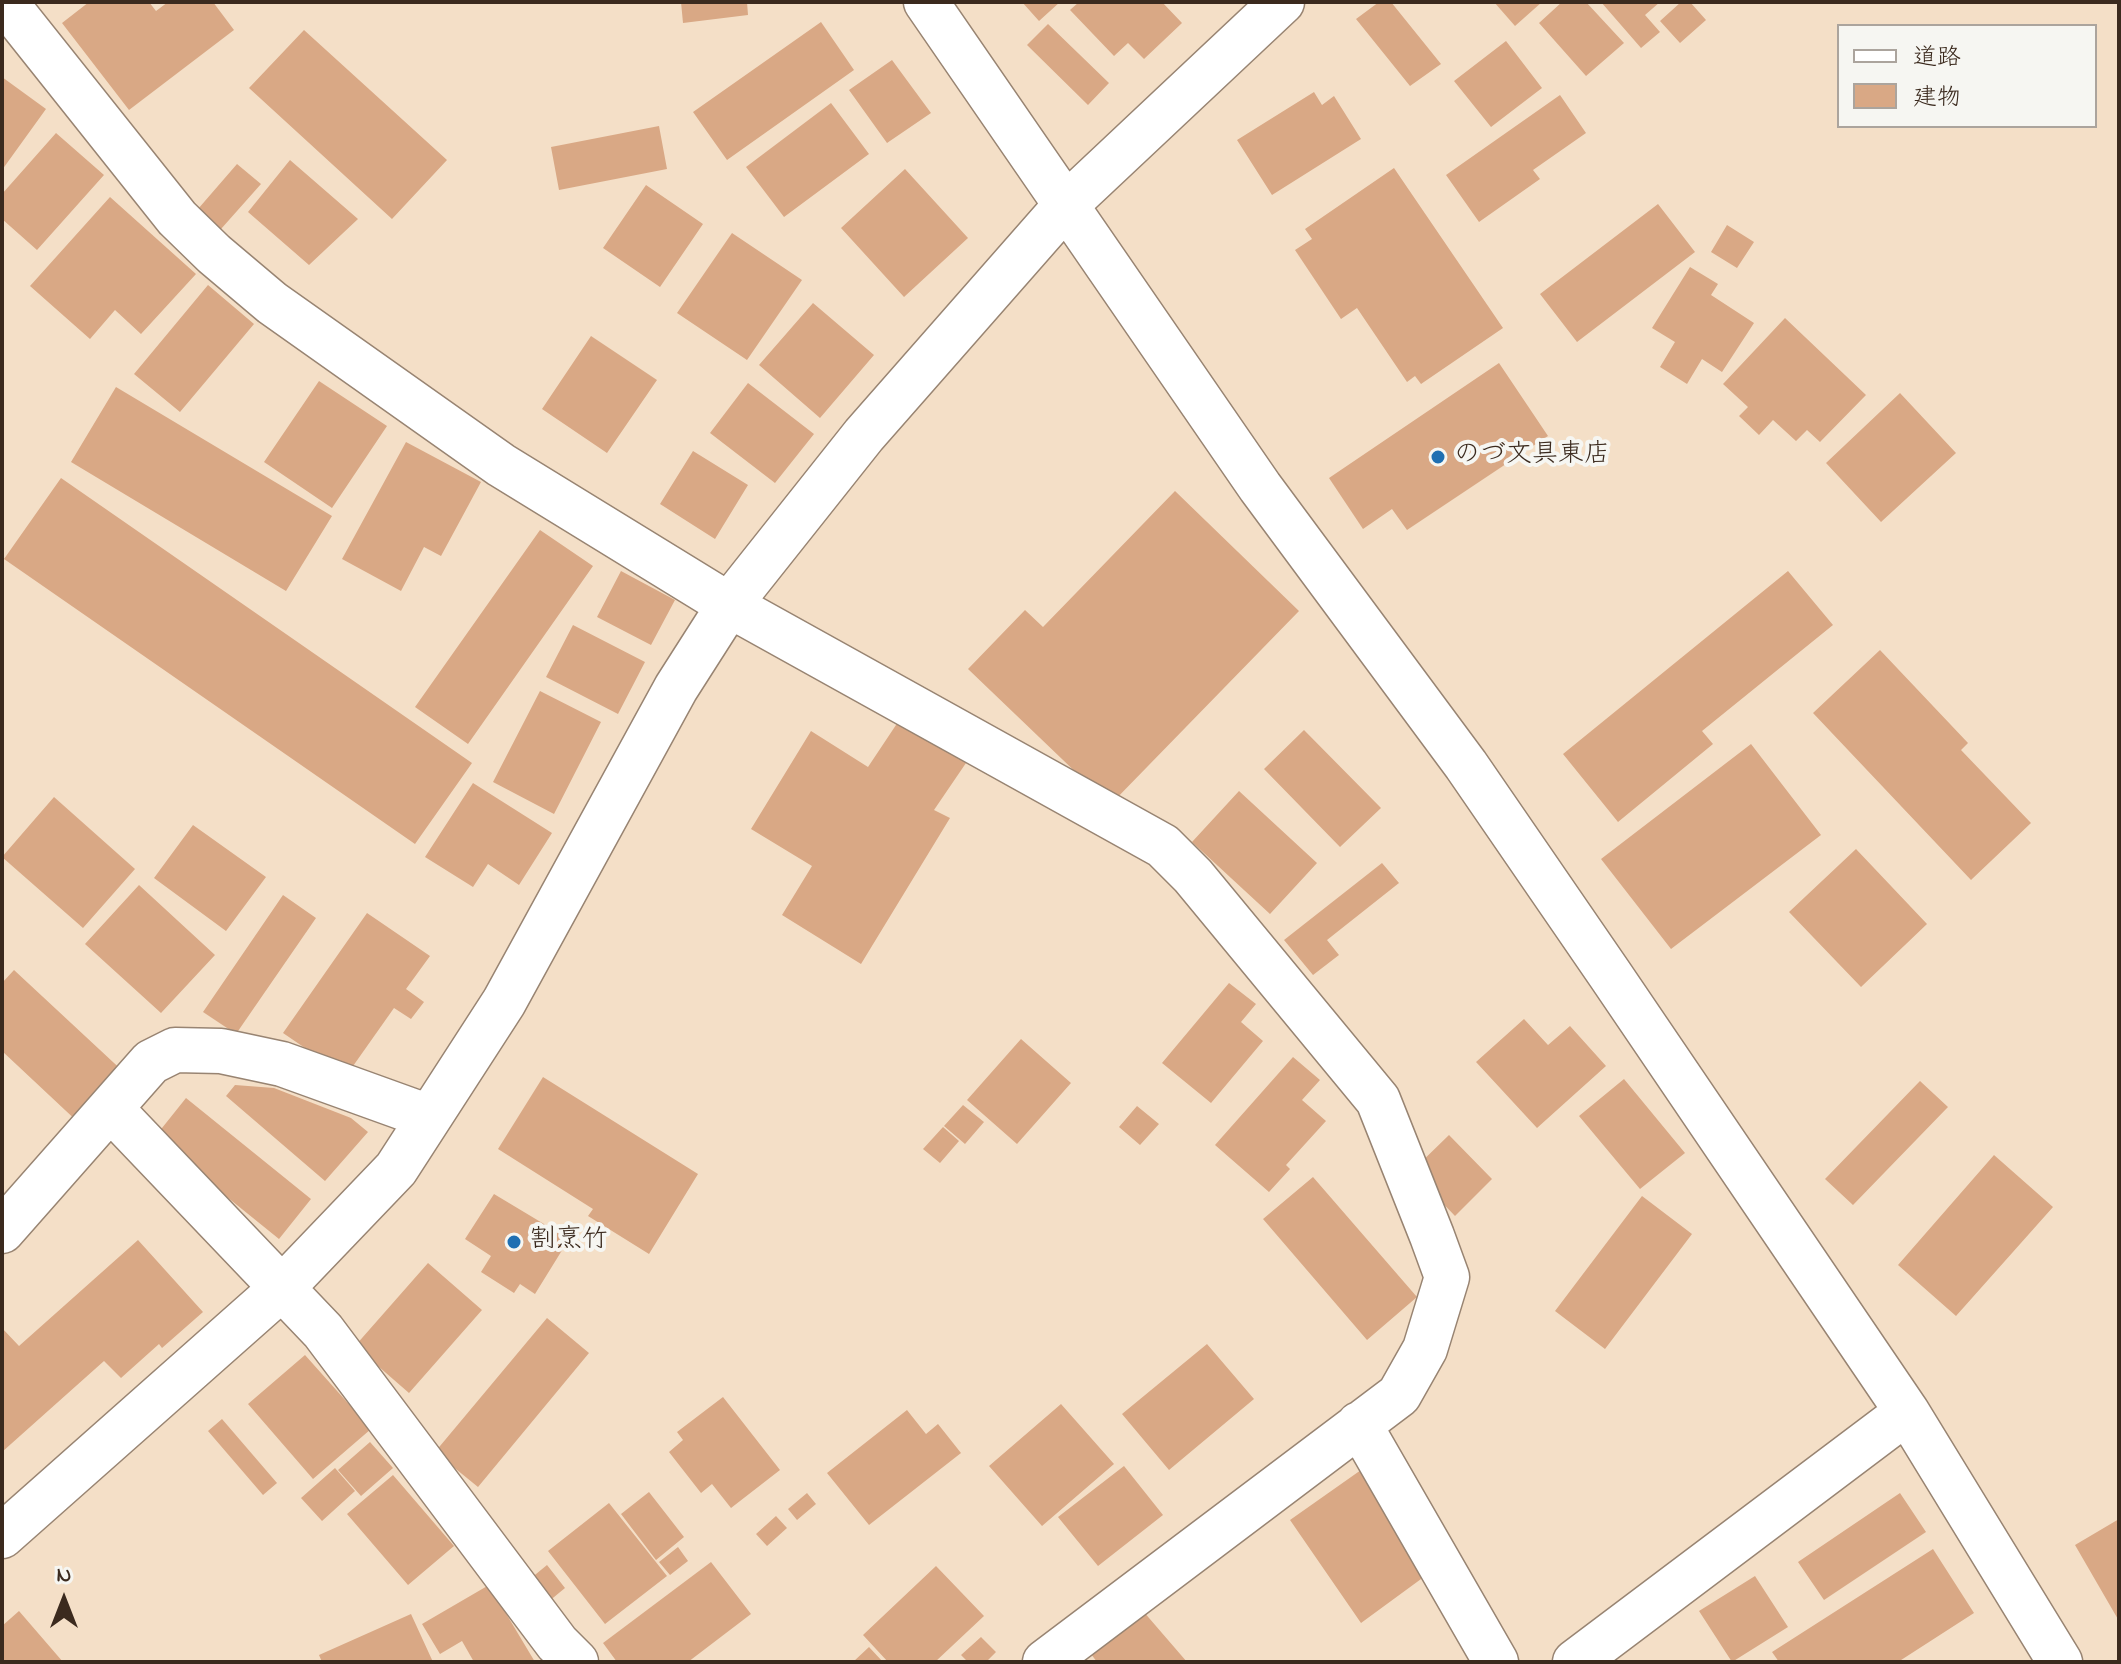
<!DOCTYPE html>
<meta charset="utf-8">
<style>
body{margin:0}
#map{position:relative;width:2121px;height:1664px;overflow:hidden;background:#f4dfc7;font-family:"Indie Flower","Klee One",sans-serif}
canvas{display:block}
.frame{position:absolute;inset:0;border:4px solid #3b2a1e;pointer-events:none}
.legend{position:absolute;left:1837px;top:24px;width:260px;height:104px;box-sizing:border-box;background:#f6f6f2;border:2px solid #aba49d;margin:0;padding:10px 14px;list-style:none;font-size:24px;color:#3b2a1e}
.legend li{display:flex;align-items:center;gap:16px;height:40px}
.legend b{width:40px;border:2px solid #aba49d}
.north{position:absolute;left:24px;top:1560px;width:80px;height:80px;-webkit-text-stroke:6px #f6f6f2;paint-order:stroke;rotate:0deg;font-size:22px;font-weight:700;line-height:32px;text-align:center;color:#3b2a1e}
.north::after{content:'';display:block;margin:auto;width:28px;height:36px;background:#3b2a1e;clip-path:polygon(50% 0,100% 100%,50% 72%,0 100%)}
</style>
<div id="map">
<canvas width="2121" height="1664"></canvas>
<div class="frame"></div>
<ul class="legend">
<li><b style="height:10px;background:#fff"></b>道路</li>
<li><b style="height:22px;background:#d9a885"></b>建物</li>
</ul>
<div class="north">N</div>
</div>
<script>
const ctx = document.querySelector('canvas').getContext('2d');
ctx.lineJoin = 'round';
function paint(path, color) { ctx.fillStyle = color; ctx.fill(path, 'evenodd'); }
function strokePath(path, color, width, dash) { ctx.strokeStyle = color; ctx.lineWidth = width; ctx.lineCap = dash ? 'butt' : 'round'; ctx.setLineDash(dash || []); ctx.stroke(path); }
function write(font, color, halo, rows, align = 'center') {
  ctx.font = font + ' "Indie Flower","Klee One",sans-serif'; ctx.lineWidth = 8; ctx.setLineDash([]); ctx.textBaseline = 'middle'; ctx.strokeStyle = halo; ctx.fillStyle = color; for (const [text, x, y, turn = 0] of rows) {
    ctx.save(); ctx.translate(x, y); ctx.rotate((+turn || 0) * Math.PI / 180); ctx.textAlign = isNaN(turn) ? turn : align; if (halo) ctx.strokeText(text, 0, 0); ctx.fillText(text, 0, 0); ctx.restore();
  }
}
paint(new Path2D(`
 M89,2H149L156,11L168,2H213L234,30L129,110L62,23Z
 M681,2H747L748,15L683,23Z
 M1022,2H1060L1039,21Z
 M1079,2H1162L1182,23L1144,59L1128,43L1114,56L1070,10Z
 M1379,2H1391L1441,64L1410,86L1356,19Z
 M1494,2H1542L1515,26Z
 M1562,2H1586L1624,43L1586,76L1539,23Z
 M1601,2H1660L1645,15L1660,32L1641,48Z
 M1681,2H1690L1706,20L1680,43L1660,21Z
 M821,22L854,70L727,160L693,112Z
 M1048,24L1109,83L1088,105L1027,45Z
 M304,30L447,160L392,219L249,88Z
 M1506,41L1542,88L1491,127L1454,81Z
 M892,60L931,113L887,143L849,90Z
 M2,77L46,109L2,170Z
 M1314,92L1322,105L1334,96L1361,139L1272,195L1237,140Z
 M1560,95L1586,133L1533,170L1540,179L1479,222L1446,175Z
 M831,103L869,154L784,217L746,167Z
 M659,126L667,169L559,190L551,147Z
 M56,133L104,175L37,250L2,219V194Z
 M290,160L358,219L309,265L248,212Z
 M237,164L261,184L221,229L198,209Z
 M1394,168L1503,328L1421,384L1415,376L1407,382L1357,308L1341,319L1295,250L1312,239L1305,229Z
 M905,169L968,238L904,297L841,228Z
 M646,185L703,224L660,287L603,248Z
 M110,197L196,274L141,334L115,310L90,339L30,286Z
 M1658,204L1695,252L1577,342L1540,294Z
 M1727,225L1754,242L1737,268L1711,252Z
 M732,233L802,280L747,360L677,313Z
 M1690,267L1718,284L1711,295L1754,323L1722,372L1702,359L1687,384L1660,367L1675,342L1652,328Z
 M208,285L254,324L180,412L134,374Z
 M813,303L874,355L820,418L759,365Z
 M1785,318L1866,395L1820,442L1807,430L1796,441L1773,420L1759,435L1739,416L1748,407L1723,384Z
 M591,336L657,380L607,453L542,409Z
 M1499,363L1548,436L1407,530L1392,509L1363,529L1329,478Z
 M319,381L387,426L332,508L264,462Z
 M748,383L814,434L775,483L710,433Z
 M116,387L332,516L286,591L71,462Z
 M1900,393L1956,453L1881,522L1826,463Z
 M406,442L481,482L441,556L424,547L401,591L342,559Z
 M693,451L748,485L715,539L660,504Z
 M61,478L472,763L415,844L4,559Z
 M1175,491L1299,611L1110,805L968,669L1025,610L1043,627Z
 M540,530L593,566L468,744L415,707Z
 M621,571L675,600L651,645L597,617Z
 M1788,571L1833,625L1702,731L1713,744L1618,822L1563,754Z
 M573,625L645,662L618,714L546,677Z
 M1880,650L1968,743L1961,750L2031,823L1971,880L1813,713Z
 M540,691L601,722L554,814L493,782Z
 M900,719L966,763L934,810L950,818L861,964L782,915L812,866L751,829L811,731L868,767Z
 M1304,730L1381,808L1340,847L1264,769Z
 M1751,744L1821,835L1671,949L1601,859Z
 M473,783L552,833L519,885L488,864L473,887L425,857Z
 M1239,791L1317,863L1270,914L1192,842Z
 M54,797L135,869L83,928L2,857Z
 M193,825L266,877L226,931L154,878Z
 M1856,849L1927,924L1861,987L1789,912Z
 M1382,863L1399,883L1327,940L1339,955L1313,975L1284,940Z
 M139,885L215,955L161,1013L85,944Z
 M283,895L316,918L236,1034L203,1012Z
 M367,913L430,956L406,989L424,1002L411,1019L394,1008L346,1076L283,1033Z
 M14,970L128,1076L81,1125L2,1051V983Z
 M1229,983L1256,1004L1241,1022L1263,1041L1211,1103L1162,1063Z
 M1524,1019L1548,1045L1570,1026L1606,1066L1537,1128L1476,1062Z
 M1021,1039L1071,1083L1017,1144L967,1100Z
 M1293,1057L1320,1080L1302,1100L1326,1121L1286,1165L1290,1169L1269,1192L1215,1145Z
 M543,1077L698,1174L649,1254L588,1216L593,1209L498,1149Z
 M1624,1079L1685,1153L1640,1189L1579,1116Z
 M1920,1081L1948,1107L1853,1205L1825,1179Z
 M235,1085L274,1088L351,1118L368,1132L325,1181L226,1096Z
 M186,1098L311,1199L279,1239L154,1138Z
 M963,1105L984,1122L965,1144L944,1126Z
 M1137,1106L1159,1124L1140,1145L1119,1127Z
 M943,1127L959,1141L940,1163L923,1149Z
 M1449,1135L1492,1179L1455,1216L1412,1171Z
 M1994,1155L2053,1207L1956,1316L1898,1265Z
 M1313,1177L1417,1297L1367,1340L1263,1219Z
 M494,1194L569,1239L535,1294L520,1284L514,1293L481,1272L491,1256L465,1239Z
 M1642,1196L1692,1234L1605,1349L1555,1311Z
 M138,1240L203,1312L162,1348L159,1344L121,1378L104,1361L2,1452V1328L19,1346Z
 M428,1263L482,1310L409,1393L355,1346Z
 M547,1318L589,1353L478,1487L435,1452Z
 M1207,1344L1254,1399L1169,1470L1122,1414Z
 M305,1355L371,1429L313,1479L248,1404Z
 M723,1397L780,1470L731,1508L712,1484L701,1493L669,1452L683,1440L677,1432Z
 M1061,1404L1114,1464L1042,1526L989,1466Z
 M907,1410L926,1434L938,1424L961,1453L869,1525L827,1473Z
 M222,1419L277,1483L263,1495L208,1431Z
 M370,1442L393,1468L361,1496L338,1470Z
 M1124,1466L1163,1515L1098,1566L1058,1517Z
 M335,1468L355,1491L322,1521L301,1498Z
 M1361,1470L1432,1571L1361,1623L1290,1520Z
 M393,1475L454,1546L408,1585L347,1514Z
 M649,1492L684,1537L656,1560L621,1514Z
 M807,1493L816,1504L797,1520L788,1509Z
 M1900,1493L1926,1532L1824,1600L1798,1562Z
 M609,1503L667,1576L605,1624L548,1551Z
 M776,1516L787,1528L767,1546L756,1534Z
 M2119,1519V1621L2075,1545Z
 M678,1547L688,1561L670,1575L659,1562Z
 M1933,1549L1974,1613L1898,1662H1779L1772,1652Z
 M711,1562L751,1614L688,1662H617L603,1643Z
 M547,1565L565,1588L548,1602L530,1579Z
 M936,1566L984,1616L935,1662H888L863,1635Z
 M1755,1576L1788,1627L1732,1662L1699,1611Z
 M489,1585L535,1662H474L462,1641L440,1654L422,1624Z
 M19,1611L63,1662H2V1626Z
 M1143,1611L1187,1662H1097L1091,1654Z
 M411,1614L433,1662H322L319,1655Z
 M981,1637L996,1652L986,1662H968L961,1655Z
 M869,1647L883,1662H853Z`), '#d9a885');
const minor = new Path2D(`
 M5,2L177,218L214,254L272,303L501,465L729,605L1163,846L1193,876L1378,1100L1432,1236L1447,1277L1425,1349L1399,1395L1045,1662
 M926,2L1260,487L1466,765L1611,976L1907,1412L2060,1662
 M111,1109L323,1331L557,1643L576,1662
 M2,1231L151,1062L175,1050L221,1051L282,1064L429,1117
 M1359,1424L1496,1662
 M2,1536L282,1288L396,1169L504,1002L676,688L729,605L864,435L1066,205L1282,2
 M1575,1662L1907,1412`);
strokePath(minor, '#988472', 47);
strokePath(minor, '#fff', 44);
for (const [x, y, r, color] of [
 [1438,457,8,"#1f6fb2"],
 [514,1242,8,"#1f6fb2"]
]) { const dot = new Path2D(); dot.arc(x, y, r, 0, 2 * Math.PI); ctx.fillStyle = color; ctx.fill(dot); strokePath(dot, '#f6f6f2', 3); }
write('26px', '#3b2a1e', '#f6f6f2', [
 ["のづ文具東店",1454,457],
 ["割烹竹",530,1242]
], 'left');
</script>
